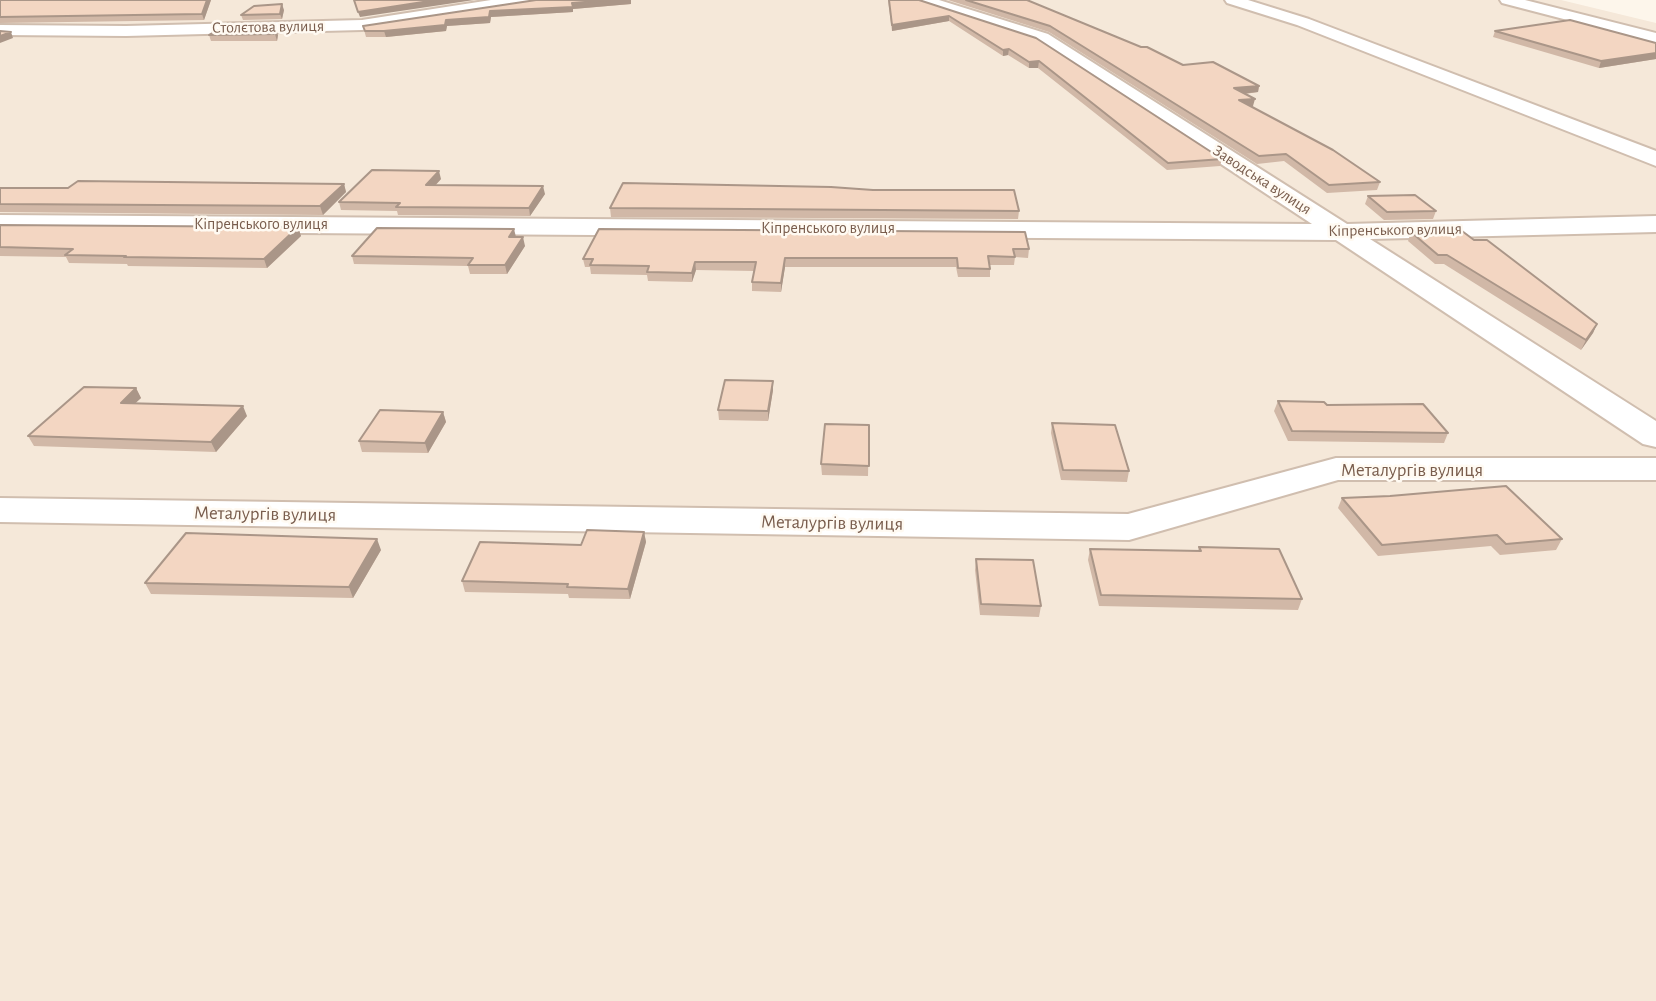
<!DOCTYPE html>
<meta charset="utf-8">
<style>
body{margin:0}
canvas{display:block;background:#fdf6eb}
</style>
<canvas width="1656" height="1001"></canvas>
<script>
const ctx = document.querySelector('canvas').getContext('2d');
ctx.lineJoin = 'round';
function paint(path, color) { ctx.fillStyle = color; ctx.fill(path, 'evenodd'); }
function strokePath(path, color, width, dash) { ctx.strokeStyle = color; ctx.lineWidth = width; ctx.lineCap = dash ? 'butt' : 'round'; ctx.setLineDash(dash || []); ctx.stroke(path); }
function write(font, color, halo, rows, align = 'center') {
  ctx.font = font + ' "Alegreya Sans",sans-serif'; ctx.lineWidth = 5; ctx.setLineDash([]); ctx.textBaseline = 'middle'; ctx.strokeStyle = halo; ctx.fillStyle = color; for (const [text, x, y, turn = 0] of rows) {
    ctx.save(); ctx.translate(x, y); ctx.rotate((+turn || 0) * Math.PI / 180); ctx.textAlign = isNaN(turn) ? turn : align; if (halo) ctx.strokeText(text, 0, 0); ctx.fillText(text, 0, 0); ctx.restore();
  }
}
paint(new Path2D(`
 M0,0H1561L1656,23V1001H0Z`), '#f5e8d9');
const minor = new Path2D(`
 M491,0H542L535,4L468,12L362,30L126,36L0,35V25L126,26L362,20Z
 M917,0H939L1048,34L1347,224L1656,216V232L1370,239L1656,421V447L1643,444L1336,240L0,231V215L1312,224L1036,42L919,3Z
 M1225,0H1248L1309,19L1656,151V166L1297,25L1227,3Z
 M1500,0H1525L1656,33V43L1502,3Z
 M1336,458H1656V480H1338L1129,540L0,522V498L1128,514Z`);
strokePath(minor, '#d0beaf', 4);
paint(minor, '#fff');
paint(new Path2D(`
 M0,0H211L204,20L0,23Z
 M536,0H631V4L573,9V12L491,17L490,23L447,26L446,31L386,37H366L363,26Z
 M888,0H919L1036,38L1222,159L1220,166L1167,170L1038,68H1029L1008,55L1003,56L949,21L892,31Z
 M948,0H1027L1183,65L1259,86L1258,92L1245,94L1253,106H1249L1380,182L1377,190L1327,193L1284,161L1257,164L1049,32Z
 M284,10L282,19L243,20L241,15Z
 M1495,31L1656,43V59L1599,68L1493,37Z
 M209,35H278L277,41H211Z
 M441,179L435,186L545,194L530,216L398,215L397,211L341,210L339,202Z
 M344,184L346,192L323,215L0,212V188H68Z
 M873,190L1019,211L1018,219L611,217L610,208Z
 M1368,196L1436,211L1433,219L1384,220L1365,204Z
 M0,225L298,227L301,236L267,268L128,266L127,264L69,263L66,257L0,256Z
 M599,229L1029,249L1028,258L1015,257L1014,265H990V277H958L956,267H785L781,292L752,291V282L754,271L696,270L692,282L648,281L647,275L591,274L590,267H585L583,259Z
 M1411,232L1474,240L1597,324L1593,333L1581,350L1444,264H1435L1408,241Z
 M516,237L525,246L507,274H470L468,266L354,264L352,256Z
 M136,388L141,398L135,403L247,416L216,452L34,446L28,436Z
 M773,390L768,421L719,420L718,410Z
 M1278,401L1327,405L1448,433L1444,443L1288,441L1274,411Z
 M443,412L446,422L428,453L362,452L359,441Z
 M1052,423L1129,471L1127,482L1061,480L1051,433Z
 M869,425L868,476L822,475L821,464Z
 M1342,498L1562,539L1556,550L1500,555L1491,546L1378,556L1338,508Z
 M644,532L646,542L630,599L569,598L568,594L465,592L462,581L581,545Z
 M1199,547L1302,599L1298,610L1099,606L1088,560L1090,549L1198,551Z
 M381,550L353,598L151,594L145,583Z
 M976,559L1041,606L1039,617L980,615L975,570Z`), '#d1b8a7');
paint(new Path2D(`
 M207,0H211L204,20L202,14Z
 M436,0H474L360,17L358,12Z
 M610,0H631V4L573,9V12L491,17L490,23L447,26L446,31L386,37L384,31L490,11Z
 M282,4L284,10L282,19L280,14Z
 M949,16V21L892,31V25Z
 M276,29L278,35L277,41L275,34Z
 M11,32L13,38L0,43V36Z
 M1009,49L1008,55L1003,56V50Z
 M1656,53V59L1599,68L1601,61Z
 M1039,61L1038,68H1029V62Z
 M1259,86L1258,92L1232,95L1234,88Z
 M1255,99L1253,106L1237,107L1239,100Z
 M439,171L441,179L428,193L426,185Z
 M344,184L346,192L323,215L320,206Z
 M543,186L545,194L530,216L529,208Z
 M298,227L301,236L267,268L264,259Z
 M514,229L516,237H509Z
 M523,237L525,246L507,274L505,265Z
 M785,258V267L781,292V283Z
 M695,262L696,270L692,282V273Z
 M1597,324L1593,333L1581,350L1586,340Z
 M773,381V390L768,421V411Z
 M136,388L141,398L125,413L121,403Z
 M243,406L247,416L216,452L211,442Z
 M443,412L446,422L428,453L425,443Z
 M644,532L646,542L630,599L628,589Z
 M377,539L381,550L353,598L349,587Z`), '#aa9688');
const building = new Path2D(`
 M0,0H207L202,14L0,17Z
 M354,0H436L358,12Z
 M536,0H610L572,3L573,7L490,11L489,17L446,20L445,25L384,31H365L363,26Z
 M889,0H919L1036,38L1222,159L1168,163L1039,61L1029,62L1009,49L1003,50L949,16L892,25Z
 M966,0H1027L1141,47H1147L1183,65L1213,62L1259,86L1234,88L1255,99L1239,100L1333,150L1380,182L1329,185L1286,154L1259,156L1050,26Z
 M282,4L280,14L241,15L254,6Z
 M1570,20L1656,43V53L1601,61L1495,31Z
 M276,29L275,34L209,35L217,30Z
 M0,31L11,32L0,36Z
 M372,170L439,171L426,185L543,186L529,208L396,207L400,203L339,202Z
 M78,181L344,184L320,206L0,204V188H68Z
 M623,183L831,187L873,190H1014L1019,211L610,208Z
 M1415,195L1436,211L1387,212L1368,196Z
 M0,225L298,227L264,259L124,257L126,256L65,255L73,249L0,247Z
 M377,228L514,229L509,237H523L505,265H468L473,258L352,256Z
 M599,229L1025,232L1029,249H1013L1015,257L988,256L990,269L958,268L957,258H785L781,283L752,282L756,262H695L692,273L647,272L649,266L590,265L593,259H583Z
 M1462,231L1474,240H1487L1597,324L1586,340L1447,255H1438L1411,232Z
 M725,380L773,381L768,411L718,410Z
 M84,387L136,388L121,403L243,406L211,442L28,436Z
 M1278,401L1324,402L1327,405L1423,404L1448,433L1292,431Z
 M380,410L443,412L425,443L359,441Z
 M1052,423L1115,425L1129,471L1063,470Z
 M825,424L869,425V466L821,464Z
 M1506,486L1562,539L1506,544L1497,535L1382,545L1342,498L1390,496Z
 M587,530L644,532L628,589L567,587L568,584L462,581L480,542L581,545Z
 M186,533L377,539L349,587L145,583Z
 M1199,547L1279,549L1302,599L1101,595L1090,549L1201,551Z
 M976,559L1033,560L1041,606L981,604Z`);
paint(building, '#f3d6c2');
strokePath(building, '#aa9688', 2);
write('16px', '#795d4d', '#fffaf2', [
 ["Столєтова вулиця",268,27,-1],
 ["Заводська вулиця",1262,180,33],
 ["Кіпренського вулиця",261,224],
 ["Кіпренського вулиця",828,228],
 ["Кіпренського вулиця",1395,230,-1]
]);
write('19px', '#795d4d', '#fffaf2', [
 ["Металургів вулиця",1412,470],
 ["Металургів вулиця",265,514,1],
 ["Металургів вулиця",832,523,1]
]);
</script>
